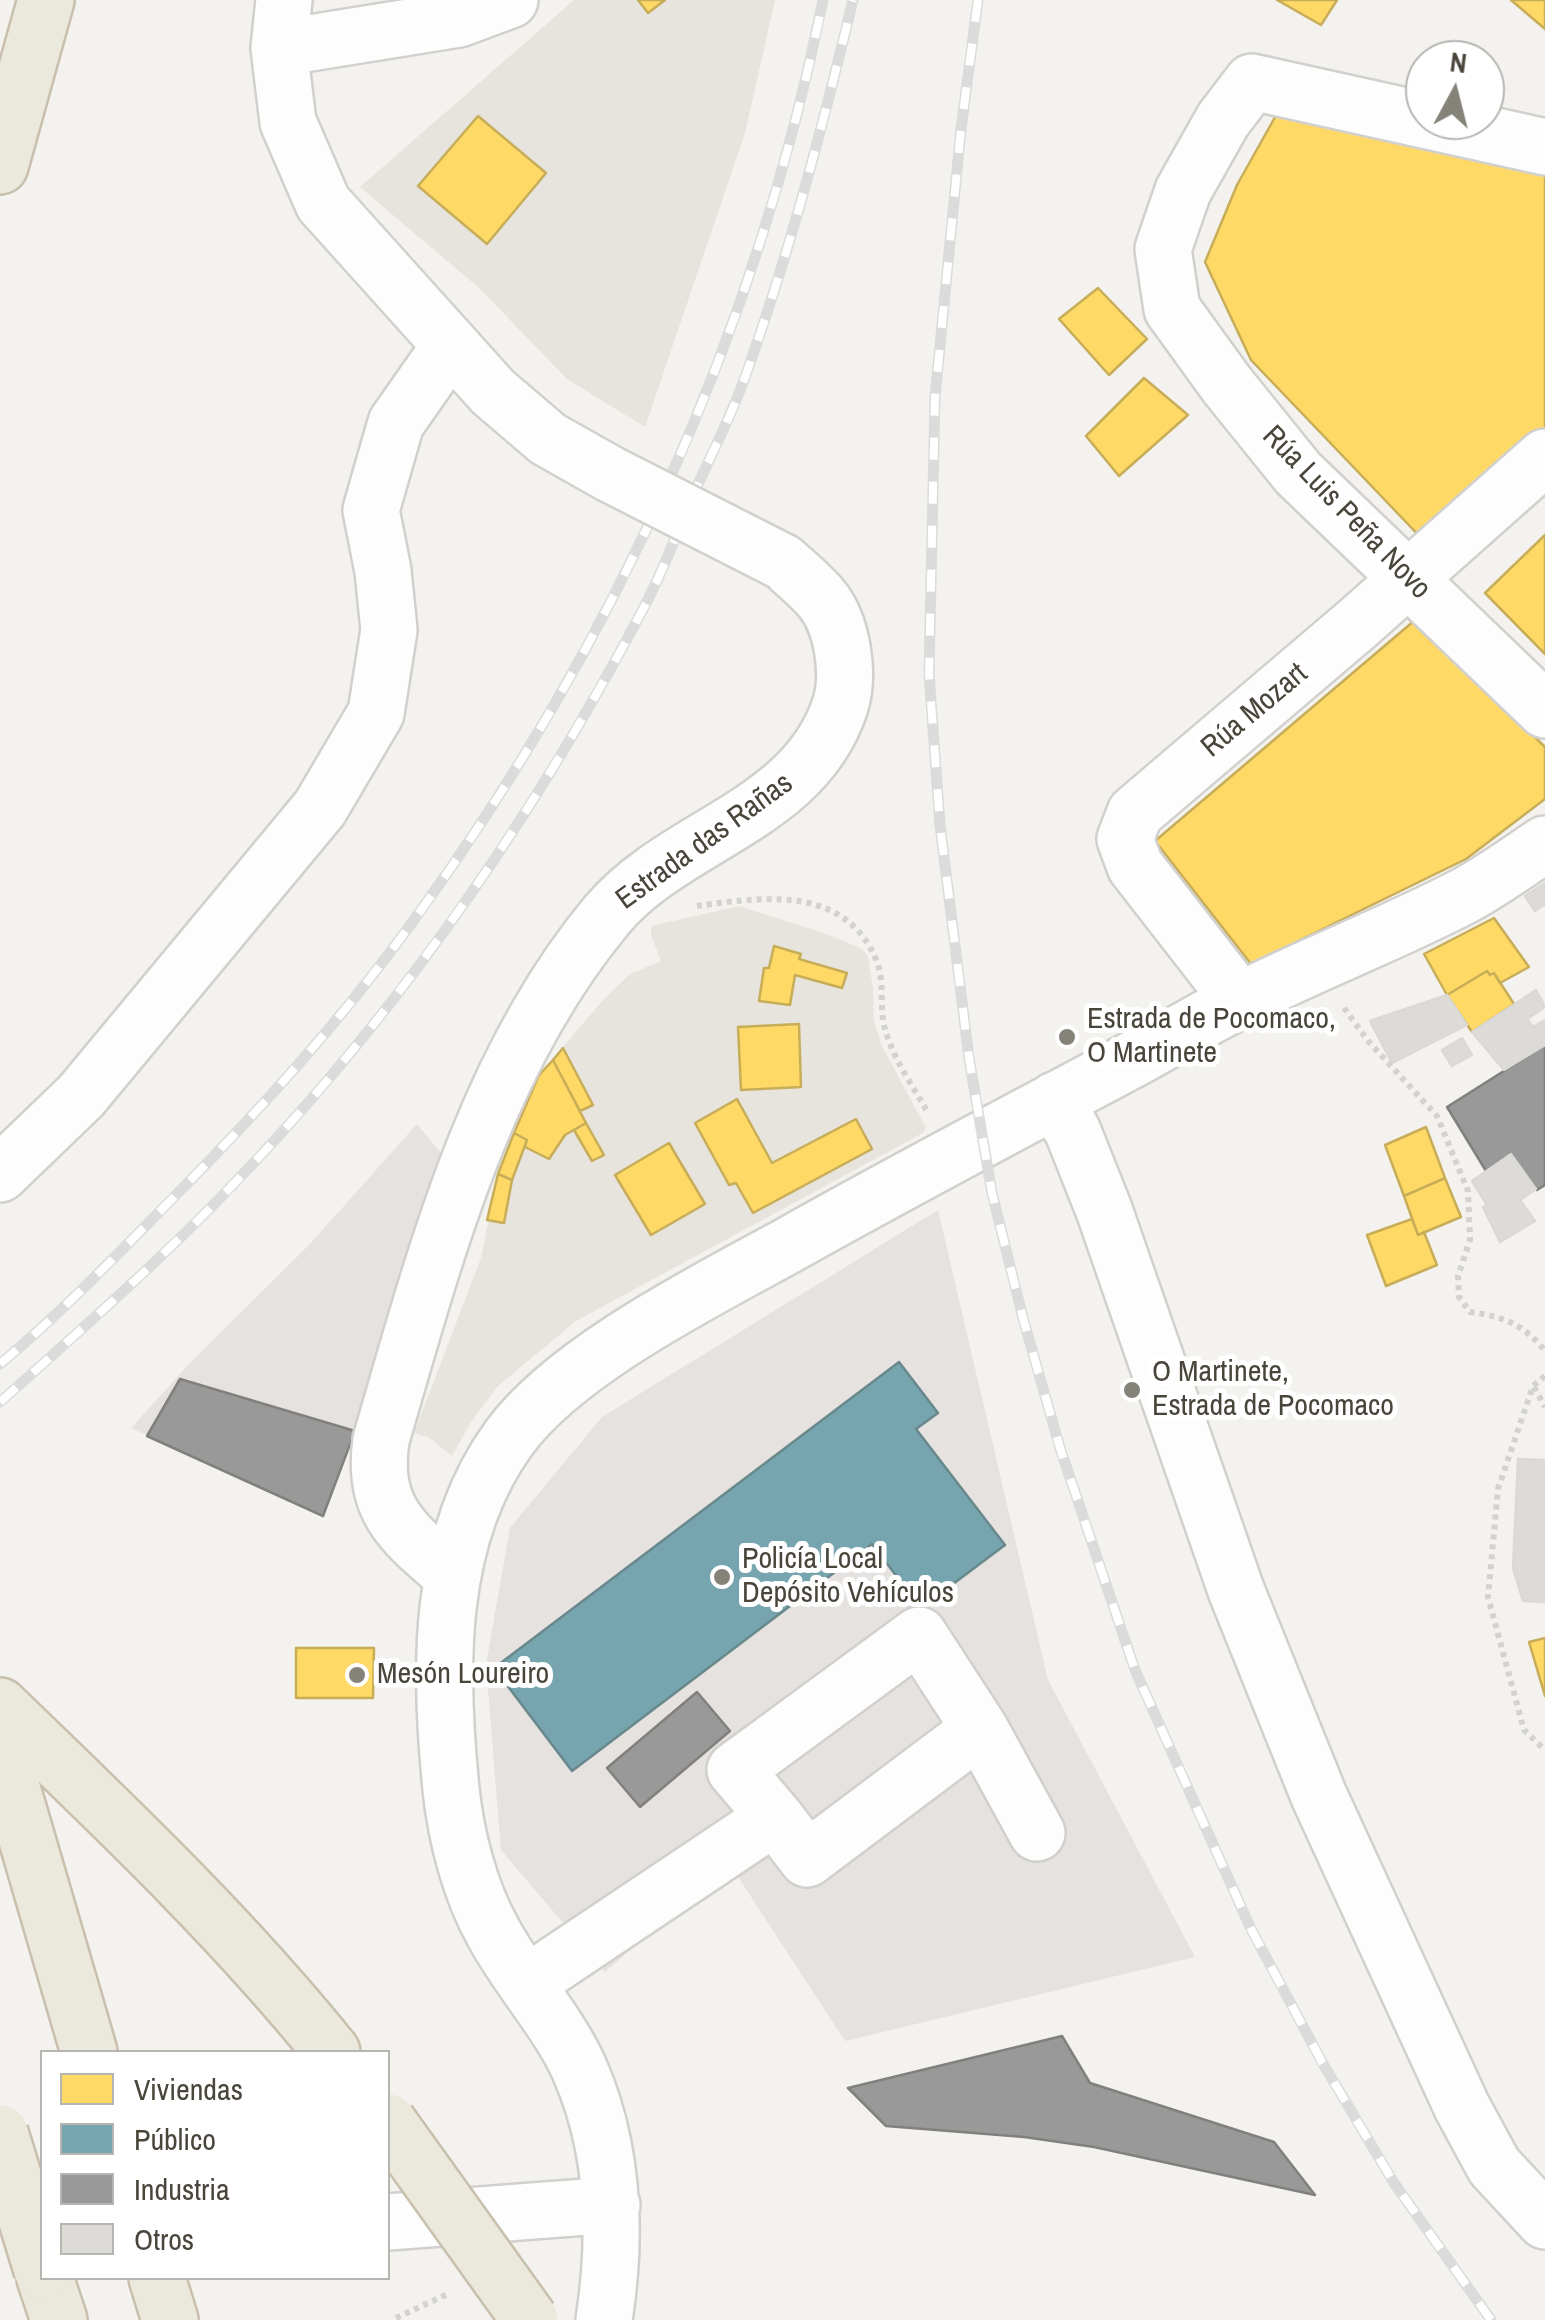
<!DOCTYPE html>
<meta charset="utf-8">
<style>
body{margin:0}
#map{position:relative;width:1545px;height:2320px;overflow:hidden;background:#f3f2ef;font-family:"Archivo Narrow",sans-serif}
canvas{display:block}
.legend{position:absolute;left:40px;top:2050px;width:350px;height:230px;box-sizing:border-box;background:#fff;border:2px solid #b6b5b0;margin:0;padding:12px 18px;list-style:none;font-size:30px;color:#49453a}
.legend li{display:flex;align-items:center;gap:20px;height:50px}
.legend b{width:50px;border:2px solid #b6b5b0}
.north{position:absolute;left:1405px;top:40px;width:100px;height:100px;box-sizing:border-box;background:#fff;border:2px solid #b6b5b0;border-radius:50%;rotate:7deg;font-size:28px;font-weight:700;line-height:40px;text-align:center;color:#49453a}
.north::after{content:'';display:block;margin:auto;width:35px;height:45px;background:#848279;clip-path:polygon(50% 0,100% 100%,50% 72%,0 100%)}
</style>
<div id="map">
<canvas width="1545" height="2320"></canvas>
<ul class="legend">
<li><b style="height:28px;background:#ffd966"></b>Viviendas</li>
<li><b style="height:28px;background:#76a5af"></b>Público</li>
<li><b style="height:28px;background:#999"></b>Industria</li>
<li><b style="height:28px;background:#dddbd7"></b>Otros</li>
</ul>
<div class="north">N</div>
</div>
<script>
const ctx = document.querySelector('canvas').getContext('2d');
ctx.lineJoin = 'round';
function paint(path, color) { ctx.fillStyle = color; ctx.fill(path, 'evenodd'); }
function strokePath(path, color, width, dash) { ctx.strokeStyle = color; ctx.lineWidth = width; ctx.lineCap = dash ? 'butt' : 'round'; ctx.setLineDash(dash || []); ctx.stroke(path); }
function write(font, color, halo, rows, align = 'center') {
  ctx.font = font + ' "Archivo Narrow",sans-serif'; ctx.lineWidth = 10; ctx.setLineDash([]); ctx.textBaseline = 'middle'; ctx.strokeStyle = halo; ctx.fillStyle = color; for (const [text, x, y, turn = 0] of rows) {
    ctx.save(); ctx.translate(x, y); ctx.rotate((+turn || 0) * Math.PI / 180); ctx.textAlign = isNaN(turn) ? turn : align; if (halo) ctx.strokeText(text, 0, 0); ctx.fillText(text, 0, 0); ctx.restore();
  }
}
paint(new Path2D(`
 M574,0H775L745,133L645,427L567,379L479,288L360,187Z
 M739,906L827,934L862,949L868,956L873,988L874,1021L882,1046L926,1128L923,1133L576,1321L498,1386L471,1422L452,1456L428,1437L414,1433L481,1258L498,1174L539,1075L603,1000L630,974L661,961L651,935V926Z`), '#e6e4dd');
paint(new Path2D(`
 M417,1124L445,1158L355,1431L323,1516L131,1428L190,1363L311,1243Z
 M938,1210L1048,1680L1195,1957L845,2041L729,1863L605,1972L501,1850L486,1665L510,1528L602,1417Z`), '#e5e2df');
const homes = new Path2D(`
 M638,0H665L648,13Z
 M1277,0H1337L1321,25Z
 M1511,0H1545V29Z
 M1279,110L1545,172V430L1426,543L1251,360L1205,262L1237,185Z
 M478,116L546,173L487,244L418,186Z
 M1098,288L1147,339L1109,375L1059,319Z
 M1144,378L1188,415L1119,476L1086,436Z
 M1545,535V654L1485,593Z
 M1415,620L1545,747V799L1466,859L1251,964L1155,841Z
 M1494,918L1529,967L1500,983L1494,973L1490,975L1487,971L1447,995L1424,954Z
 M774,946L801,954L799,959L847,973L842,988L795,975L790,1005L759,1001L764,968H769Z
 M1487,971L1490,975L1494,973L1514,1004L1472,1032L1447,995Z
 M799,1024L801,1087L741,1090L738,1027Z
 M563,1048L593,1105L580,1111L553,1060Z
 M553,1060L586,1123L565,1135L549,1159L525,1147L527,1140L514,1133L539,1075Z
 M737,1099L772,1163L856,1119L872,1149L753,1213L736,1183L729,1185L695,1123Z
 M586,1123L604,1155L592,1161L574,1130Z
 M1426,1127L1445,1178L1404,1196L1385,1145Z
 M514,1133L527,1140L512,1180L498,1174Z
 M669,1143L705,1204L651,1235L615,1175Z
 M498,1174L512,1180L504,1223L487,1220Z
 M1445,1178L1461,1217L1418,1235L1404,1196Z
 M1412,1219L1418,1235L1424,1232L1437,1265L1386,1286L1367,1235Z
 M1545,1638V1696L1529,1642Z
 M296,1648H374L373,1698H296Z`);
paint(homes, '#ffd966');
strokePath(homes, '#c8ad59', 2.5);
const public = new Path2D(`
 M899,1362L938,1413L916,1429L1005,1545L921,1608L872,1544L572,1771L494,1668Z`);
paint(public, '#76a5af');
strokePath(public, '#68888c', 2.5);
const industry = new Path2D(`
 M1545,1045V1185L1537,1190L1511,1154L1486,1171L1447,1107Z
 M180,1379L355,1431L323,1516L147,1436Z
 M697,1692L730,1731L640,1807L607,1768Z
 M1062,2036L1090,2083L1274,2142L1315,2195L1094,2147L1024,2137L886,2126L848,2088Z`);
paint(industry, '#999');
strokePath(industry, '#81807c', 2.5);
const building = new Path2D(`
 M1545,883V904L1535,911L1525,896Z
 M1536,990L1545,1007L1527,1019L1533,1027L1545,1020V1045L1504,1070L1472,1032Z
 M1447,995L1467,1025L1392,1063L1370,1021Z
 M1462,1038L1472,1055L1452,1066L1442,1050Z
 M1511,1154L1536,1189L1520,1200L1535,1221L1500,1242L1483,1207L1487,1205L1472,1181Z
 M1518,1459L1545,1460V1602L1523,1601L1513,1568Z`);
paint(building, '#dddbd7');
strokePath(building, '#dbd9d5', 2.5);
const minor = new Path2D(`
 M284,0L279,48L288,122L323,203L493,392L548,439L610,474
 M279,48L459,19L510,0
 M1545,147L1252,82L1223,120L1183,191L1163,249L1172,309L1227,385L1298,473L1545,710
 M1240,1001L1135,866L1125,839L1135,813L1357,624L1545,457
 M1055,1100L1073,1132L1104,1210L1236,1590L1319,1796L1462,2107L1494,2166L1545,2221
 M0,1174L81,1096L320,808L376,713L389,630L383,571L371,510L396,423L450,346
 M453,1576C403,1533 371,1510 381,1440C434,1259 484,1062 607,915C675,834 804,816 840,706C850,675 843,624 821,598C810,585 795,573 783,562
 M980,1729L1037,1833
 M527,1983L775,1817L807,1859L980,1729L919,1635L735,1770L775,1817
 M388,2222L612,2205
 M604,2320C617,2236 614,2147 579,2068C557,2020 518,1979 493,1932C470,1891 456,1837 451,1789C439,1672 436,1538 509,1438C565,1361 705,1291 789,1245C901,1182 1015,1122 1128,1062C1166,1042 1202,1019 1241,1000C1314,963 1391,934 1464,896C1492,881 1518,862 1545,844`);
const highway = new Path2D(`
 M0,166L46,0
 M0,1706C115,1817 232,1928 332,2052
 M0,1747L89,2052
 M45,2278L59,2320
 M157,2278L170,2320`);
strokePath(minor, '#d1d0cc', 60);
strokePath(highway, '#c8c0ad', 60);
strokePath(new Path2D(`
 M697,906C763,897 846,884 877,962C885,983 879,1007 885,1029C893,1058 912,1085 927,1111
 M1344,1008L1369,1042L1437,1116L1468,1191L1470,1240L1458,1276L1459,1297L1470,1312C1502,1316 1525,1325 1545,1351
 M1545,1376L1533,1386L1498,1489L1488,1597L1524,1730L1545,1750
 M1534,1387L1545,1407
 M396,2318L450,2293`), '#d3d2cd', 6, [5, 5]);
strokePath(minor, '#fdfdfd', 55);
strokePath(highway, '#ebe8dc', 55);
const rail = new Path2D(`
 M978,0L961,129L935,397L929,674L940,825L969,1058L992,1193L1023,1318L1060,1448L1135,1670L1251,1929L1322,2062L1394,2183L1491,2320
 M0,1364C60,1314 116,1256 171,1200C259,1111 343,1019 416,917C614,645 757,330 823,0
 M0,1402C75,1335 152,1268 222,1196C390,1024 530,824 642,611C662,574 677,533 693,495C710,457 730,419 744,380C789,255 822,129 853,0`);
strokePath(rail, '#dbdbdb', 11);
strokePath(rail, '#fff', 8, [22]);
const minorBridge = new Path2D(`
 M610,474L783,562`);
const highwayBridge = new Path2D(`
 M388,2122L530,2320
 M0,2133L42,2270`);
strokePath(minorBridge, '#d1d0cc', 60, []);
strokePath(highwayBridge, '#c8c0ad', 60, []);
strokePath(minorBridge, '#fdfdfd', 55);
strokePath(highwayBridge, '#ebe8dc', 55);
for (const [x, y, r, color] of [
 [1067,1037,10,"#848279"],
 [1132,1390,10,"#848279"],
 [722,1577,10,"#848279"],
 [357,1675,10,"#848279"]
]) { const dot = new Path2D(); dot.arc(x, y, r, 0, 2 * Math.PI); ctx.fillStyle = color; ctx.fill(dot); strokePath(dot, '#fff', 4); }
write('30px', '#49453a', '#fff', [
 ["Rúa Luis Peña Novo",1346,513,46],
 ["Rúa Mozart",1255,711,-40],
 ["Estrada das Rañas",705,842,-36]
]);
write('30px', '#49453a', '#fff', [
 ["Estrada de Pocomaco,",1087,1020],
 ["O Martinete",1087,1054],
 ["O Martinete,",1152,1373],
 ["Estrada de Pocomaco",1152,1407],
 ["Policía Local",742,1560],
 ["Depósito Vehículos",742,1594],
 ["Mesón Loureiro",377,1675]
], 'left');
</script>
